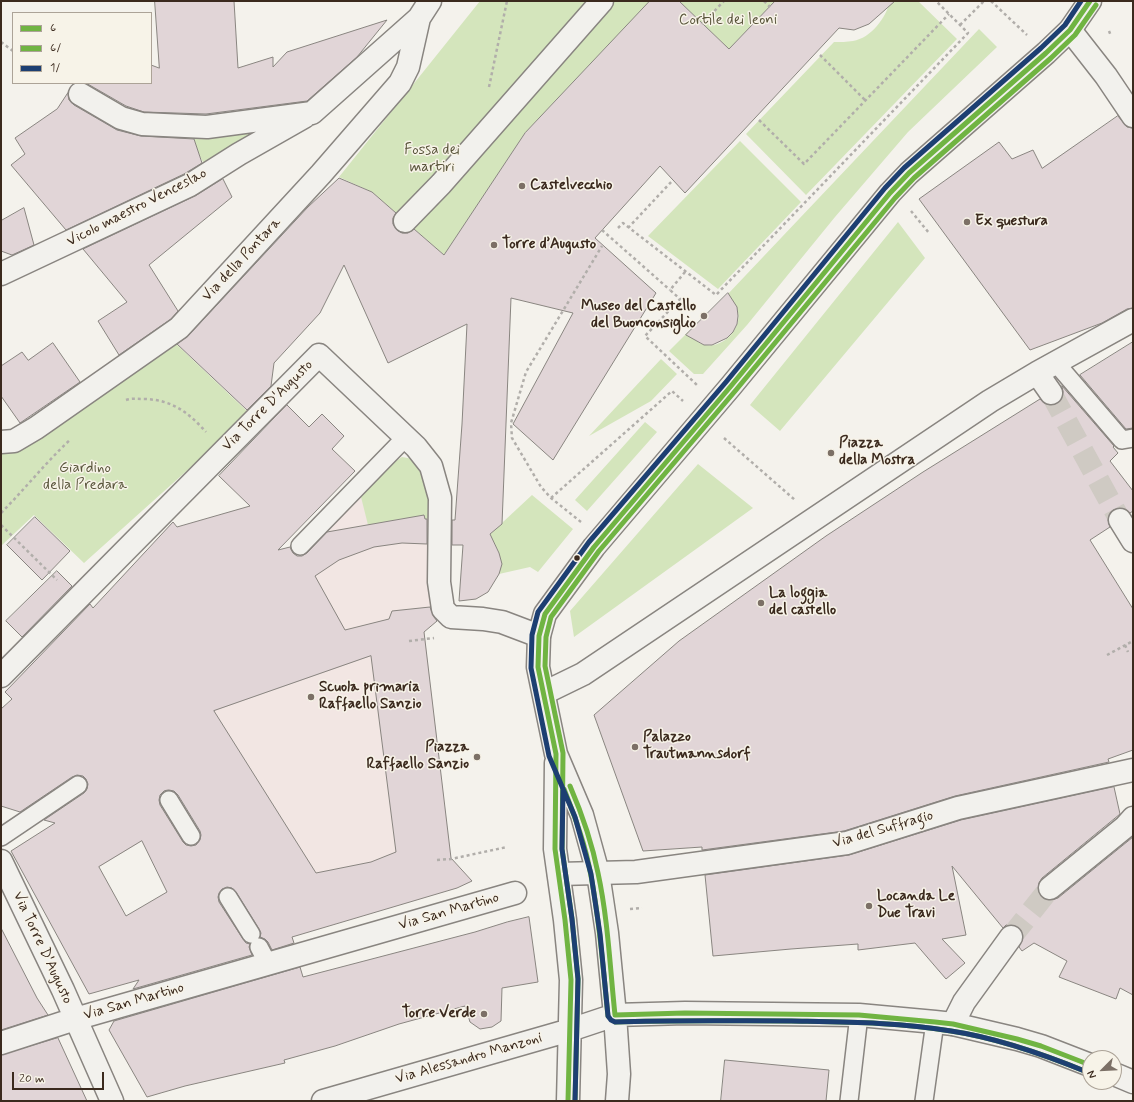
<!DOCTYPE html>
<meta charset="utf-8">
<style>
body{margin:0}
#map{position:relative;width:1134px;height:1102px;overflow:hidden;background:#f4f2ec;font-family:Mynerve,sans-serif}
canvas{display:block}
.frame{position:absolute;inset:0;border:2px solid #3b2a1e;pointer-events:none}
.legend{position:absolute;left:12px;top:12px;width:140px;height:72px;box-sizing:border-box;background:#f7f3e8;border:1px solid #aca397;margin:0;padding:5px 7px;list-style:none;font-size:12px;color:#3b2a1e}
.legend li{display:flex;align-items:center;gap:8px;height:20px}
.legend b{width:20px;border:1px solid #aca397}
.north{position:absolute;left:1082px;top:1050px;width:40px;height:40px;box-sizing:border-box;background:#f7f3e8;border:1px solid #aca397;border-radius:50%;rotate:246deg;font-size:11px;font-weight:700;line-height:16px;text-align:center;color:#3b2a1e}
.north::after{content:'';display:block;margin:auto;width:14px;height:18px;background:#7c7066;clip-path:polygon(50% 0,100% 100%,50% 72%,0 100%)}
.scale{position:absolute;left:12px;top:1072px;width:92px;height:18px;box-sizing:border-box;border:2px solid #3b2a1e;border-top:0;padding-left:5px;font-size:12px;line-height:14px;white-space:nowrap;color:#3b2a1e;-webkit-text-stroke:3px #f7f3e8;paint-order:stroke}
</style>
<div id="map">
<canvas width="1134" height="1102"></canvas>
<div class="frame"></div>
<ul class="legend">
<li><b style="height:5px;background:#70b442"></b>6</li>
<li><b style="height:5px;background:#70b442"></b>6/</li>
<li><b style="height:5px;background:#1d3f72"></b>1/</li>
</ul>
<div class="north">N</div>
<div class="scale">20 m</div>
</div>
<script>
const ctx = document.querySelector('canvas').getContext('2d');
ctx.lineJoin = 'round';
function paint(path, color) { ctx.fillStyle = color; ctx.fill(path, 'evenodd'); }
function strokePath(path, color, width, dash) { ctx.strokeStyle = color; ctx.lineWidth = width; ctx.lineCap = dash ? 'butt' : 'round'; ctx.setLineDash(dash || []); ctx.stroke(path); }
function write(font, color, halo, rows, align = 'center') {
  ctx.font = font + ' Mynerve,sans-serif'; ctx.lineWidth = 3; ctx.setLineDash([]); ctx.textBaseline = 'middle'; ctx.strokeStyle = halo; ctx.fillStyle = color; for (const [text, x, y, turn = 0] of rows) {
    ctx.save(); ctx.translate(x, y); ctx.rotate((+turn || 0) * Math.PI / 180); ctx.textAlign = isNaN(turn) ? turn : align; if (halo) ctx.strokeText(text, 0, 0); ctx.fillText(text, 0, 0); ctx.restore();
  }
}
paint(new Path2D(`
 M402,457L429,482L432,586L430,608L435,617L433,624L424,629L451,859L466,883L457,888L286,938L161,720L308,553L390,465Z`), '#f2e6e3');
paint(new Path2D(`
 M480,1H650L525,133L444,255L372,192L339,177Z
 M679,1H775L729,49Z
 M890,1H918L957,39L806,195L746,134L834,42C840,42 847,42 853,41C871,38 886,18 890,1Z
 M979,29L997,47L908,132L835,217L747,325L703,374H694L669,351L688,332C693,337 698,344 705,345C724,349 746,325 736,307C734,302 730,298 727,295Z
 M267,125L207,169L199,155L193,137Z
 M740,141L801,202L718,289L648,236Z
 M898,222L925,258L780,431L750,405Z
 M173,341L250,414L84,563L34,515L1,546V453Z
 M661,359L677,374L651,401L589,436Z
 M645,422L657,432L587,511L575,500Z
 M402,457L413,459L425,472L437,519L405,518L368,525L361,497L390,465Z
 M698,464L753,508L574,637L570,611Z
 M532,495L573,529L538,572L530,567L499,574C503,558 498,548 489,535Z`), '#d4e5bc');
const building = new Path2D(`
 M155,1H234L238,68L273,57V67L287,52L387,20L357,57L307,101L206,114L144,112L126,106L86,83H151V65L159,68Z
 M650,1H679L729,49L775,1H895L869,24L854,30L839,28L685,193L660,166L595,238L656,293L553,460L513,424L573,313L511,298L502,524L490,534L499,553L502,564L499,574L488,592L476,599L459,601L463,545H452V520H455L462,424L467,324L388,363L344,265L320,313L274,363L271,386L247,410L177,344L188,336L308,207L339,178L372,192L396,213L393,218V224L397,230L402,233H408L414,229L444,255L525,133Z
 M68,93L69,100L74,105L117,130L141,136L194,139L202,163L184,174L66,230L11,165L25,154L15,138L57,109Z
 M1118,116L1127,127L1133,128V308L1127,309L1102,323L1030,350L919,199L999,142L1012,159L1033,150L1042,168Z
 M223,179L232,197L149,265L178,311L171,319L119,355L98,321L127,302L83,249L195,196Z
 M24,208L34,245L12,255L1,251V221Z
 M728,293L737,307L738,316L737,324L733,332L727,338L712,345H704L686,335Z
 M1133,342V428L1126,429L1080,375Z
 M53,343L80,382L20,423L1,396V366L22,352L28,360Z
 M1062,386L1114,446L1113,447L1118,453L1110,461L1133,491V511L1130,513L1126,509L1120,508L1113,510L1109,514L1108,520L1110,527L1090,540L1133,609V750L1108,759L1109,762L955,796L844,831L702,850V847L643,851L594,715L679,641L826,536L923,472L1040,399L1046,404L1052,405L1058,403L1062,398L1063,392Z
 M287,405L309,427L322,414L344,436L332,449L355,471L278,550L290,547L293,553L297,556H302L307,553L327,532L424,515L425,519H427V544L402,543L374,547L339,560L315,576L345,630L389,619L392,611L430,607L434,617L437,621L424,632L451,858L472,881L457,888L292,937L294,943L272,950L268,942L265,939L260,937L261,933L259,929L236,892L232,888L227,887L222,889L219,893L218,897L219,902L243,939L246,943L250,944L249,947L252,955L133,989L139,980L89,994L11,851L55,823L44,820L84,793L87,789L88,784L86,779L83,776L77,775L72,777L20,812L1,806V709L12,699L5,692L90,604L93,608L173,522L177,527L250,506L219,476ZM371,656L396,852L371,862L316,873L214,711ZM169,790L174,791L178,795L200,831L201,835L200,840L196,845L191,846L186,845L183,842L160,805L159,800L160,795L164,791ZM142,841L167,892L126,916L99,867Z
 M35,517L70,551L42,580L7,545Z
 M57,571L72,586L22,637L6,621Z
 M1114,787L1120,814L1042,878L1039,883L1038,890L1040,896L1045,899L1052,900L1058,898L1133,837V995L1120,988L1116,999L1059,977L1067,961L1034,943L1022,951L1019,947L1023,938V932L1019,927L1012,925H1006L1003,928L952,866L966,935L942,939L965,963L946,979L915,943L858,950V944L791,949L713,956L705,875L849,855L961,820Z
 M529,917L538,982L502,988L501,1021L492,1027L480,1029L470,1022L465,1006L399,1024L335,1046L284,1060L285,1063L185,1086L147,1097L109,1030L114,1021L300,967L303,977L475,932L507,922Z
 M1,928L37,998L48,1015L1,1030Z
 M58,1038L87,1101H1V1055Z
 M725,1060L829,1070L826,1101H721Z`);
paint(building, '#e1d5d7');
strokePath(building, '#898580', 1);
strokePath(new Path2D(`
 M1051,393L1120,520
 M1011,937L1050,888`), '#cfcac3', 22, [22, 11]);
const service = new Path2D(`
 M1056,363L1122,440L1133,438
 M300,546L405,438
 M169,800L191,836
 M1,837L78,785
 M228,897L251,934
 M259,947L268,964
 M849,1101L859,1015
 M924,1101L935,1022`);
const pedestrian = new Path2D(`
 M405,221L441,184L602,1
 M1037,373L1051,393
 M1120,520L1133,541
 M544,693L583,674L990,401L1037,373L1133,320
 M1050,888L1125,827L1133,818
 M75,1019L515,893
 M953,1024L964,1002L1011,937`);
const minor = new Path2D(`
 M1070,30L1106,76L1133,116
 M80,94L121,118L142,124L207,127L312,113L419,18L430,1
 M1,274L190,185L239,154L304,117
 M1,442L14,441L36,428L179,328L321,174L400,83L408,67L419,18
 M1,676L319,355L416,447L431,466L440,498L439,582L443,609L451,617L483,619L502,622L539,636
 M1,861L63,990L112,1101
 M559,874L636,872L847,843L958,808L1133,770
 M1,1043L75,1019`);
const secondary = new Path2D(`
 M556,763L555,849L565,920L571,980L568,1101
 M1114,1074L1133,1082
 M323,1101L570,1030L615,1015L685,1013L859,1015L935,1022L953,1024L1017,1039L1041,1046L1090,1065
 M617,1101L619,1074L615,1015L607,933L598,873L582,815L556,754L538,667L539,636L545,614L594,547L731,386L890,193L909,173L1046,53L1070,30L1090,1`);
strokePath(service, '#898580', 20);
strokePath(pedestrian, '#898580', 25);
strokePath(minor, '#898580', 25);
strokePath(secondary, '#898580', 25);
strokePath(new Path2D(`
 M764,1L770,7
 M991,1L1027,35
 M702,24L724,1
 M960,25L984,1
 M1109,31L1111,36
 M1,42L13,51
 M820,55L865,100
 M489,87L507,1
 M759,120L804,164L949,14
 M911,211L929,233
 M618,228L623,223L716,295L968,33L936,1
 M628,228L673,180
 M602,230L670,290
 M685,272L670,290L680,299L645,336L697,385
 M126,400C132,398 138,399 145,399C172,400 188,412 206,432
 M724,438L795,500
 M551,498L672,391L683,401
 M1,513C25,489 46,462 71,439
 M581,522L551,498L541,487L512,438L511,423L526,372L602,246
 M1,525L57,580
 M409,641L434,638
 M1125,645L1128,652
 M1107,655L1133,641
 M437,860L451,859L507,847
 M630,909L642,908`), '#b1aeaa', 2.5, [3, 3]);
strokePath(service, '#f2f1ed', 17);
strokePath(pedestrian, '#f2f1ed', 22);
strokePath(minor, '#f2f1ed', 22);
strokePath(secondary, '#f2f1ed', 22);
strokePath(new Path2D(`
 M570,786C582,814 592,843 598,873C608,919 610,968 615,1015
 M615,1015L685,1013L859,1015L935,1022L953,1024L1017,1039L1041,1046L1090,1065
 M568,1101L571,980L565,920L555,849L556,754L538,667L539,636L545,614L594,547L731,386L890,193L909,173L1046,53L1070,30L1090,1`), '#70b442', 5);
strokePath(new Path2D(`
 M564,789C575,817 586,846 591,876C600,922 603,969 608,1016
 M615,1022C674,1020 732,1021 791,1021C844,1022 898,1022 951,1031C998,1038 1043,1054 1087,1072
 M575,1101L578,979L572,919L562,849L563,753L545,666L546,637L551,617L599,551L736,390L895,198L914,178L1051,58L1075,35L1096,5`), '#70b442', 5);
strokePath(new Path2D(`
 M1081,1L1065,25L1041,48L904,168L885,188L726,382L589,542L538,612L532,635L531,668L549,756L575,817L591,874L600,934L608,1016L611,1020L615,1022C674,1020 732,1021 791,1021C844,1022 898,1022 951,1031C998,1038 1043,1054 1087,1072
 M563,790L562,849L572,919L578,979L575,1101`), '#1d3f72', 5);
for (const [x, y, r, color] of [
 [522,186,4,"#7c7066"],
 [967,222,4,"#7c7066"],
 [494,245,4,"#7c7066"],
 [704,316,4,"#7c7066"],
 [831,453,4,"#7c7066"],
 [577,558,3.5,"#3b2a1e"],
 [761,603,4,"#7c7066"],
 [311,697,4,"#7c7066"],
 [635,747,4,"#7c7066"],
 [477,757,4,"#7c7066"],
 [869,906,4,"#7c7066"],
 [484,1014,4,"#7c7066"]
]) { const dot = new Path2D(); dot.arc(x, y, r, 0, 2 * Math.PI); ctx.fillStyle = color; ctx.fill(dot); strokePath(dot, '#f7f3e8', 1.5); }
write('15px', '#5a563c', '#f7f3e8', [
 ["Cortile dei leoni",728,21],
 ["Fossa dei",432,151],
 ["martiri",432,168],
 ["Giardino",85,469],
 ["della Predara",85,486]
]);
write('bold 15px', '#3b2a1e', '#f7f3e8', [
 ["Castelvecchio",530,186],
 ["Ex questura",975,222],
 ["Torre d’Augusto",502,245],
 ["Museo del Castello",696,307,"right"],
 ["del Buonconsiglio",696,324,"right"],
 ["Piazza",839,444],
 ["della Mostra",839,461],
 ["La loggia",769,594],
 ["del castello",769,611],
 ["Scuola primaria",319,688],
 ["Raffaello Sanzio",319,705],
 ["Palazzo",643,738],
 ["Trautmannsdorf",643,755],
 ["Piazza",469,748,"right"],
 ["Raffaello Sanzio",469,765,"right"],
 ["Locanda Le",877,897],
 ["Due Travi",877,914],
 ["Torre Verde",476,1014,"right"]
], 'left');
write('15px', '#3b2a1e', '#f7f3e8', [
 ["Vicolo maestro Venceslao",137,208,-27],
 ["Via della Pontara",242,260,-47],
 ["Via Torre D'Augusto",268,406,-45],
 ["Via del Suffragio",883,830,-16],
 ["Via San Martino",449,912,-16],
 ["Via Torre D'Augusto",42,948,65],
 ["Via San Martino",134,1002,-16],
 ["Via Alessandro Manzoni",469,1059,-16]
]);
</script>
